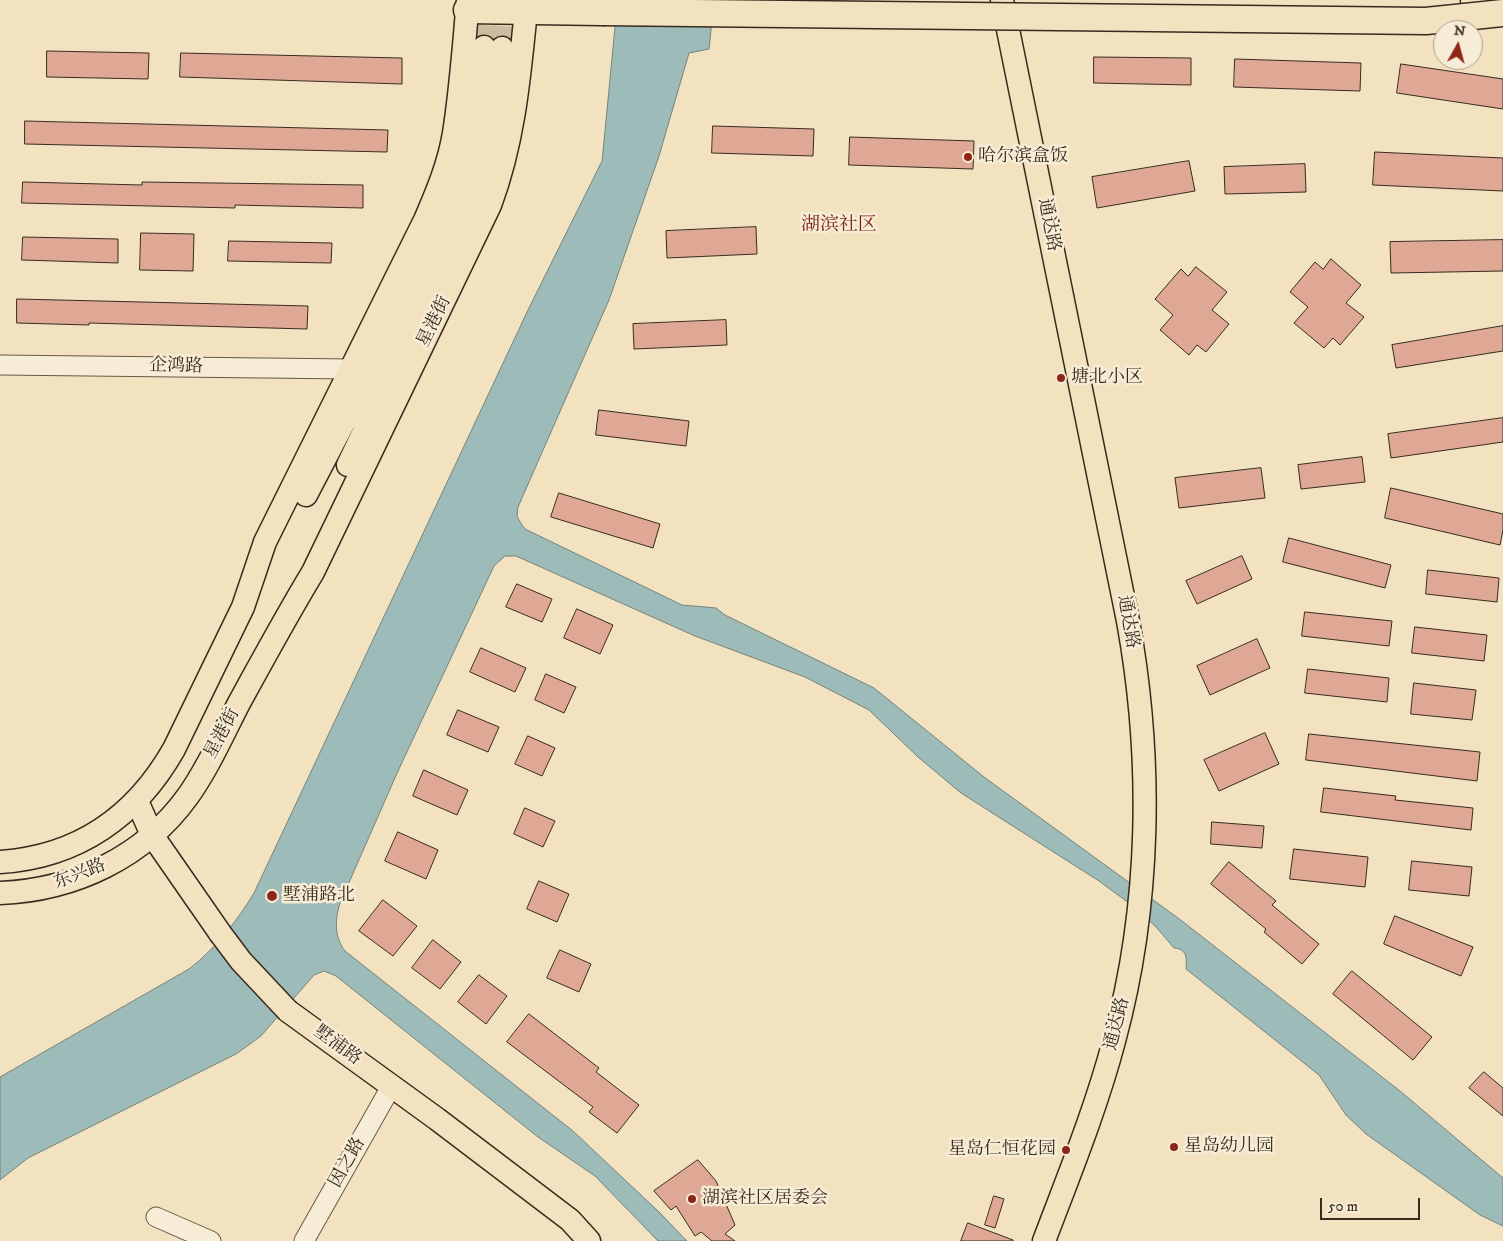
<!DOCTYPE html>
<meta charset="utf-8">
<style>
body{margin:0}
#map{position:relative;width:1503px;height:1241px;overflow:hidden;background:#f2e2c0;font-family:"IM FELL DW Pica",serif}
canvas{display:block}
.north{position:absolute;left:1433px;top:20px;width:50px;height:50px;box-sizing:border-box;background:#f7ecd6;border:1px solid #ab9f8c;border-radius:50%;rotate:7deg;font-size:14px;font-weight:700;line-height:20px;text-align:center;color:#382b1e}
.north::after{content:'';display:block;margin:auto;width:18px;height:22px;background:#8f2418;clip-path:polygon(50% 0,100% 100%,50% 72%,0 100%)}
.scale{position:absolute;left:1320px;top:1198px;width:100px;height:22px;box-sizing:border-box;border:2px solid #382b1e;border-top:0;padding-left:6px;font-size:15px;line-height:18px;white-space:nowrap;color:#382b1e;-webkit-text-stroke:4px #f7ecd6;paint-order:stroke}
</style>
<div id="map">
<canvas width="1503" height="1241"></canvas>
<div class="north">N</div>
<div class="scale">50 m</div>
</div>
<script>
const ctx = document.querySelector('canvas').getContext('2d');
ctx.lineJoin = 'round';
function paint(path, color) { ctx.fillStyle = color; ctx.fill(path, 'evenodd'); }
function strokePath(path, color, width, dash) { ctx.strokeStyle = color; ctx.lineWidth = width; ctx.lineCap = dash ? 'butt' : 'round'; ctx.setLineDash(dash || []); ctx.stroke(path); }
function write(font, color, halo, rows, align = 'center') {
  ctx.font = font + ' "IM FELL DW Pica","Noto Serif SC",serif'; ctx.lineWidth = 5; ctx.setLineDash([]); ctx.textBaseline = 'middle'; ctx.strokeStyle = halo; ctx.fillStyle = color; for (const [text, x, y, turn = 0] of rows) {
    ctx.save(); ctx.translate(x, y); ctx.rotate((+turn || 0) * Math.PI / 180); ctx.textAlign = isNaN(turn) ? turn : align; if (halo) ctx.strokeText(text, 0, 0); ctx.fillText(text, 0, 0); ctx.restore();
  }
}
const water = new Path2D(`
 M618,0H714L709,49L689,53L659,156L609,300L518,507L517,516L520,522L525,529L682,605L716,608L725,615L874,688L984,777L1178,918L1250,974L1400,1091L1503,1178V1226L1480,1215L1366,1134L1346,1115L1319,1075L1186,969C1187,958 1187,949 1174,948L1157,928L1137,909L1099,881L961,793L918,757L869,710L805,677L695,636L516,556H505L494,566L398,771L340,903C335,919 334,937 345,951L573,1131L658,1211L687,1241H658L595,1176L538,1137L336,976L324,971L314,975L261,1036L236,1054L28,1158L0,1180V1077L189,969C214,950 238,920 254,893L528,310L602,161Z`);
paint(water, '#9dbcb9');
strokePath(water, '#75827b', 1);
const building = new Path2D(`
 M47,51L149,53L148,79L47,77Z
 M181,53L402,58V84L180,77Z
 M1094,57L1191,58V85L1094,83Z
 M1235,59L1361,63L1360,91L1234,87Z
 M1401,64L1503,79V109L1397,93Z
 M25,121L388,130L387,152L25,144Z
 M713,126L814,129L813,156L712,153Z
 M850,137L974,141L973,169L849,165Z
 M1375,152L1503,158V191L1373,185Z
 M1189,161L1195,191L1097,208L1092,177Z
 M1305,164L1306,192L1225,194L1224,167Z
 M23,182L142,185V182L363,185V208L235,205V208L22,203Z
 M756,227L757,254L667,258L666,231Z
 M141,233L194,234L193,271L140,270Z
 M23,237L118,239V263L22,260Z
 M1503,240V271L1391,273L1390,242Z
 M229,241L332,243L331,263L228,261Z
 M1331,259L1361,285L1346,303L1364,317L1340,345L1333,338L1324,348L1294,323L1308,307L1290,292L1315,262L1323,269Z
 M1196,267L1227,292L1212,310L1229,324L1206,352L1197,345L1189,355L1160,330L1173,315L1155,299L1181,269L1188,276Z
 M17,299L308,306L307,329L89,323V325L17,323Z
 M726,320L727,345L634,349L633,324Z
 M1503,326V351L1396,368L1392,345Z
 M599,410L689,421L686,446L596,435Z
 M1503,418V442L1391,458L1388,434Z
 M1362,457L1365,482L1301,489L1298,465Z
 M1261,468L1265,498L1179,508L1175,478Z
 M1391,488L1503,514V530L1500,545L1385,518Z
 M559,493L660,524L653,548L551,517Z
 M1289,538L1391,565L1385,588L1283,562Z
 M1242,556L1252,579L1197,604L1186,581Z
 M1428,570L1499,578L1497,602L1426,594Z
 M517,584L552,599L542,622L506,607Z
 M577,609L613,625L600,654L564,638Z
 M1305,612L1392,621L1389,646L1302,636Z
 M1415,627L1487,635L1484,661L1412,653Z
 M1257,639L1270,668L1210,695L1197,666Z
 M481,648L526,668L515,692L470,672Z
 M1308,669L1389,678L1387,702L1305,693Z
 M546,674L576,687L564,713L535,700Z
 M1414,683L1476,690L1472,720L1411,714Z
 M458,710L499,727L488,752L447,735Z
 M1265,733L1279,764L1219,791L1204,760Z
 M1309,734L1480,752L1477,781L1306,760Z
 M528,736L555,748L542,776L515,764Z
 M424,770L468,790L457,815L413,796Z
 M1324,788L1396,796L1395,800L1473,808L1471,830L1321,812Z
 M525,808L555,821L543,847L514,834Z
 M1212,822L1264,826L1262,848L1211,844Z
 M398,832L438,850L426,879L385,861Z
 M1294,849L1368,857L1365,887L1290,879Z
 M1412,861L1472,867L1469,896L1409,890Z
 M1229,862L1276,901L1272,905L1319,944L1302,964L1264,932L1266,929L1211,884Z
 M539,881L569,894L557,922L527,909Z
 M383,900L417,926L393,956L359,931Z
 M1395,916L1473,947L1461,976L1384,944Z
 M433,940L461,962L440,989L412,968Z
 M560,950L591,964L579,992L547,978Z
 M1352,971L1432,1037L1413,1060L1333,994Z
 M479,975L507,996L486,1024L458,1002Z
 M529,1014L599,1068L596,1072L639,1105L617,1133L589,1112L593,1107L507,1042Z
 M1484,1072L1503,1088V1116L1469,1088Z
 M698,1160L716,1181L735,1225L725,1234L735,1241H712L701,1232L695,1236L676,1206L671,1210L654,1191Z
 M994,1196L1004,1199L995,1228L985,1225Z
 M968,1223L1013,1240V1241H961Z`);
paint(building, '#dea894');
strokePath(building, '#382b1e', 1);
strokePath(new Path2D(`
 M484,47L489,0
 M502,48L507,0`), '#cdbda0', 22, [22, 11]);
const minor = new Path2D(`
 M0,365L352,369
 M156,1217L211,1241
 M304,1241L392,1085`);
const major = new Path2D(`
 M1002,0L1128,621C1153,759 1151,905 1114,1041C1096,1109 1069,1175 1044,1241
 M348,465L457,237L476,190L488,145L494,117L502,48
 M306,495L401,313L455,196L464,168L470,141L484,47
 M137,801L152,835L220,933
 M0,862C78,857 136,816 174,749L243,607L265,542L425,220C437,192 449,164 454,133C461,89 464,44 468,0
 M0,893C75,890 144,857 188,796C208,768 223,734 239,703C263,659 287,615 313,572L490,205C515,139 520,69 527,0
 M288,1011L437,1119L570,1220L589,1241`);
const highway = new Path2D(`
 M1474,0H1503
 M467,10L602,12`);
strokePath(minor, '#665946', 21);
strokePath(major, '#382b1e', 25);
strokePath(highway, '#382b1e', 29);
strokePath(minor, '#f7ecd6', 19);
strokePath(major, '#f2e2c0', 22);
strokePath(highway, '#f2e2c0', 26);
const majorBridge = new Path2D(`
 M220,933L241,961L288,1011`);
const highwayBridge = new Path2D(`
 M602,12L1426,21L1503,13`);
strokePath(majorBridge, '#382b1e', 25, []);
strokePath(highwayBridge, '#382b1e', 29, []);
strokePath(majorBridge, '#f2e2c0', 22);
strokePath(highwayBridge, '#f2e2c0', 26);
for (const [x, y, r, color] of [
 [968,157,5,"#8f2418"],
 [1061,378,5,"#8f2418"],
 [272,896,6,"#8f2418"],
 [1174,1147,5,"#8f2418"],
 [1066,1150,5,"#8f2418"],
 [692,1199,5,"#8f2418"]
]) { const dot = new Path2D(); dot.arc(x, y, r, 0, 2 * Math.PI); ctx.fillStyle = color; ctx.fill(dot); strokePath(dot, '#f7ecd6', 2); }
write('18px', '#382b1e', '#f7ecd6', [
 ["哈尔滨盒饭",978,157],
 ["塘北小区",1071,378],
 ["墅浦路北",283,896],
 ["星岛幼儿园",1184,1147],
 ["星岛仁恒花园",1056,1150,"right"],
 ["湖滨社区居委会",702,1199]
], 'left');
write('18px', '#382b1e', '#f7ecd6', [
 ["通达路",1048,225,79],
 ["星港街",435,322,-64],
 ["企鸿路",176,367,1],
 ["通达路",1127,622,80],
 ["星港街",223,734,-62],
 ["东兴路",80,875,-21],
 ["通达路",1118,1024,-76],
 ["墅浦路",337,1046,36],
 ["因之路",348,1163,-61]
]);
write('19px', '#7a1f14', '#f7ecd6', [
 ["湖滨社区",839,226]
]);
</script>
